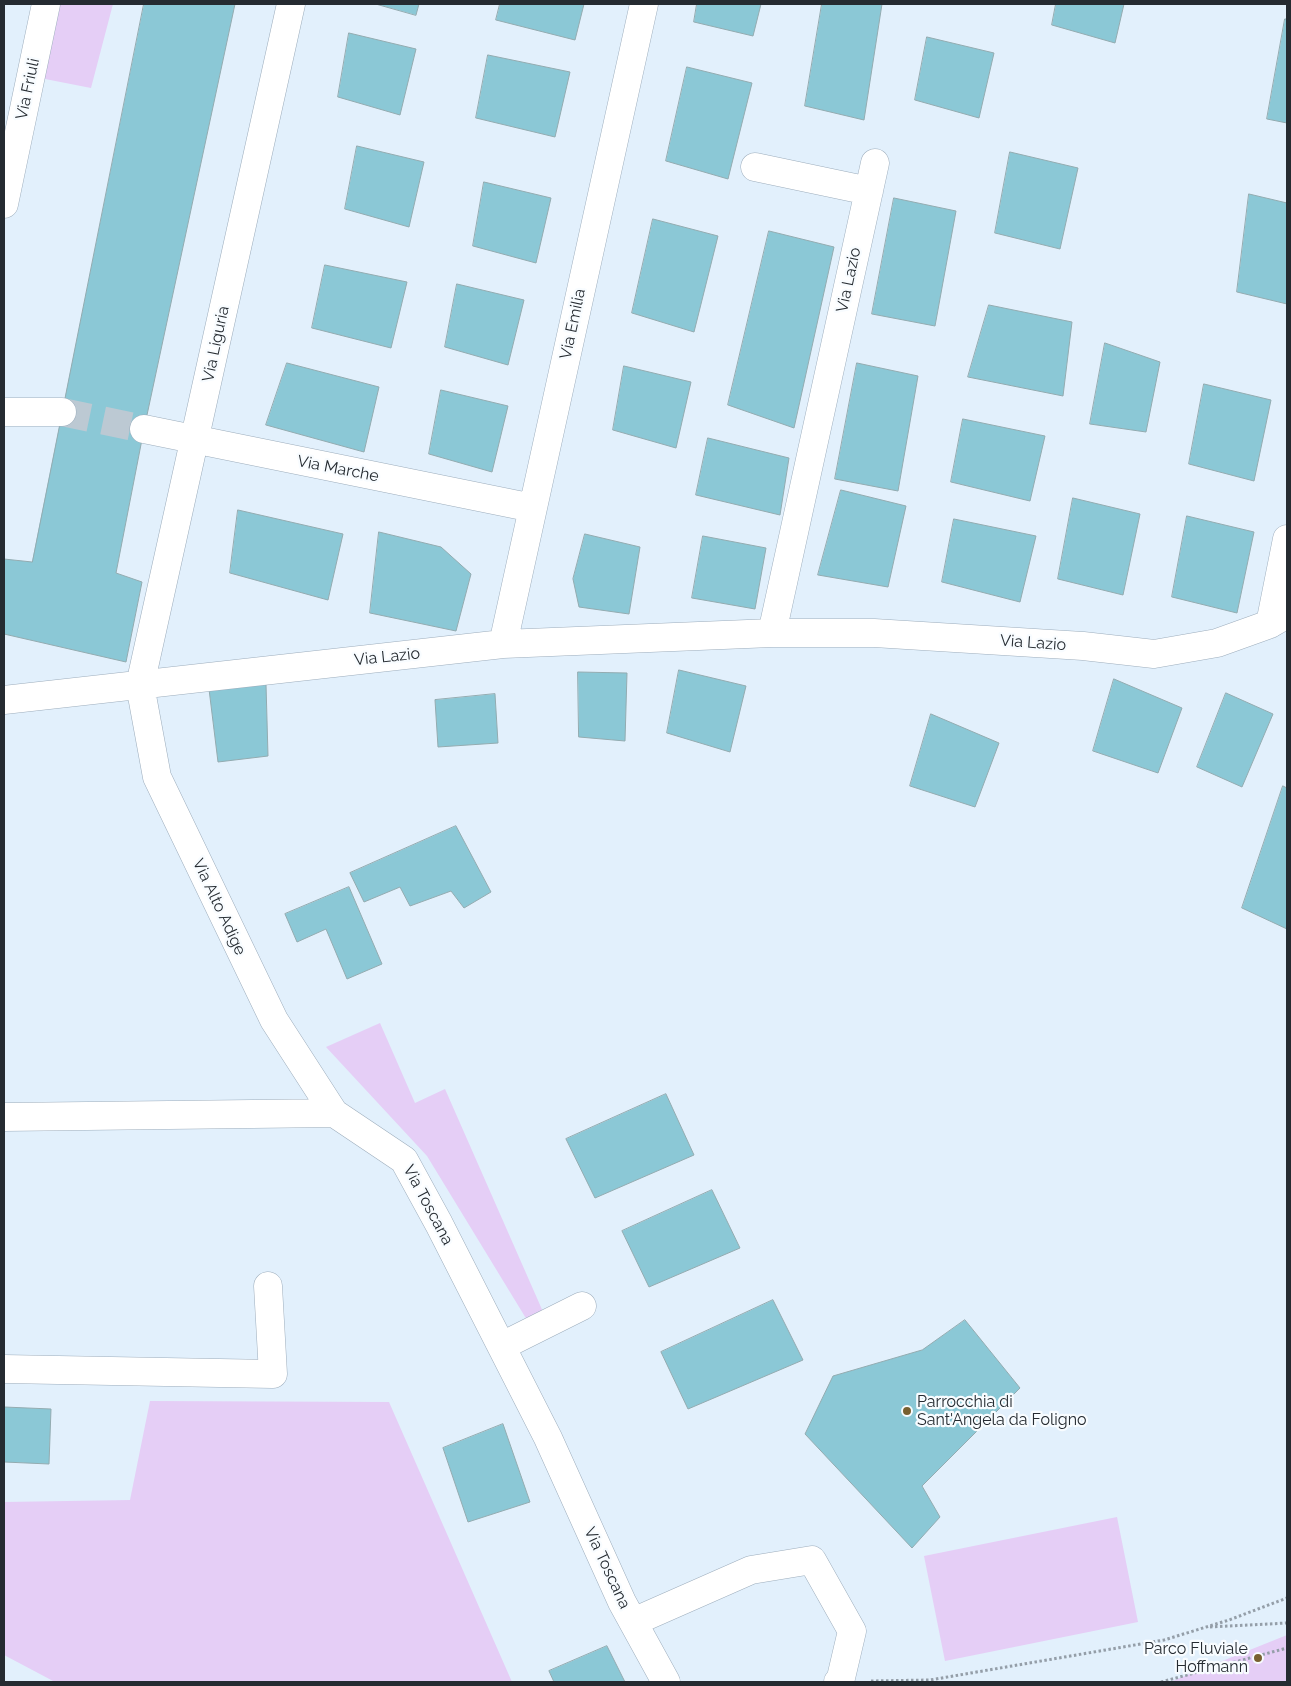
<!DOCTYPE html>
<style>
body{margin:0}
#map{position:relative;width:1291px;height:1686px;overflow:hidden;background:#e2f0fc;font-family:Raleway,sans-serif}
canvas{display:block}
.frame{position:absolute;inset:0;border:5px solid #252b31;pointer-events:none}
</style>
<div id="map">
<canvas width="1291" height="1686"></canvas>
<div class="frame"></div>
</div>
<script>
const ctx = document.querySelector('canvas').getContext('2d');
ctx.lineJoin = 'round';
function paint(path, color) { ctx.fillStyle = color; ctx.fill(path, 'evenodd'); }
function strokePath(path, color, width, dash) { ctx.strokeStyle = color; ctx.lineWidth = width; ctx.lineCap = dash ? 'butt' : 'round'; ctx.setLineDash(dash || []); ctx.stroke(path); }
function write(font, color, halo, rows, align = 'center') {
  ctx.font = font + ' Raleway,sans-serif'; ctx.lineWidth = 4.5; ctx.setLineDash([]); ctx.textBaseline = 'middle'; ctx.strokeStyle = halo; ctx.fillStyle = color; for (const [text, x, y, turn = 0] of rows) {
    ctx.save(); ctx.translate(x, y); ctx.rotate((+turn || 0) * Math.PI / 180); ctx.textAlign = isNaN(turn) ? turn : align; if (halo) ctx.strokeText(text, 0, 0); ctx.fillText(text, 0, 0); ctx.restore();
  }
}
paint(new Path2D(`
 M57,4H113L91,88L40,78Z
 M380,1023L415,1103L445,1089L544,1314L527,1320L427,1156L326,1047Z
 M150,1401L389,1402L512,1682H55L4,1655V1502L130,1500Z
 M1117,1517L1138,1622L945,1661L924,1556Z
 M1287,1635V1682H1170Z`), '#e5cef6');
const building = new Path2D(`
 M144,4H235L144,429L116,573L142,582L126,662L4,634V559L32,562Z
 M376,4H419L416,15Z
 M500,4H584L575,40L496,20Z
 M697,4H761L753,36L694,22Z
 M822,4H882L864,120L805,106Z
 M1056,4H1124L1115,43L1052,25Z
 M1285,19H1287V123L1267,119Z
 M349,33L416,49L400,115L338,97Z
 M927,37L994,53L979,118L915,100Z
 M488,55L570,72L555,137L476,118Z
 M687,67L752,83L728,179L666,161Z
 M357,146L424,162L409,227L345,209Z
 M1010,152L1078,168L1060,249L995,233Z
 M484,182L551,198L536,263L473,246Z
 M1249,194L1287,203V304L1237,292Z
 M894,198L956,211L935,326L872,314Z
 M653,219L718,236L694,332L632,313Z
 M769,231L834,247L794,428L728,405Z
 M325,265L407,282L391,348L312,328Z
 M457,284L524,300L508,365L445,347Z
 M989,305L1072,322L1063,396L968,377Z
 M1105,343L1160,362L1146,432L1090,424Z
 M287,363L379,387L364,452L266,425Z
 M857,363L918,376L898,491L835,479Z
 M624,366L691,382L676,448L613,430Z
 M1204,384L1271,400L1254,481L1189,464Z
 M441,390L508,406L492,472L429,454Z
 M963,419L1045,436L1030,501L951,482Z
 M708,438L789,458L780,515L696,495Z
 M841,490L906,506L888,587L818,575Z
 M1073,498L1140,514L1123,595L1058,579Z
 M238,510L343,534L328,600L230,573Z
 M1187,516L1254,532L1237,613L1172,597Z
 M954,519L1036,536L1020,602L942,582Z
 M379,532L441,547L471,574L456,631L370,613Z
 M585,534L640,547L629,614L579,607L573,579Z
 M703,536L766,548L755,609L692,598Z
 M679,670L746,686L730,752L667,733Z
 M578,672L627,673L625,741L579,737Z
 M1114,679L1182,708L1158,773L1093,751Z
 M266,684L268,756L218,762L209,689Z
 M1226,693L1273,714L1242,787L1197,767Z
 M495,694L498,743L438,747L435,700Z
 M931,714L999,743L975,807L910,786Z
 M1283,786L1287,788V929L1242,908Z
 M456,826L491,892L464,908L451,891L410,906L400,887L364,902L350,873Z
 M349,887L382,964L347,979L326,929L297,942L285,914Z
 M666,1094L694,1155L595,1198L566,1139Z
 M712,1190L740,1248L649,1287L622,1231Z
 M773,1300L803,1360L688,1409L661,1352Z
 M965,1320L1020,1388L922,1486L940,1517L912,1548L805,1434L833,1376L922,1350Z
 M4,1407L51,1409L49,1464L4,1462Z
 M503,1424L530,1502L468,1522L443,1448Z
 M607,1646L625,1682H554L549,1671Z`);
paint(building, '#8bc8d6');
strokePath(building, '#93abb0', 1);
strokePath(new Path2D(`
 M62,412L144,429`), '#bcc9d3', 28, [28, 14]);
const minor = new Path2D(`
 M291,4L140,685L157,777L274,1020L334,1113
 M755,167L869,191
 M4,204L46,4
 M4,412H62
 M144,429L533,508
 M1270,624L1287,539
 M772,633L875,163
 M503,644L644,4
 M4,700L503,644L772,633H874L1083,646L1154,654L1217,643L1270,624L1287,614
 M4,1117L334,1113L404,1160L439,1224L548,1438L622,1602L666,1682
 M502,1346L582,1306
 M4,1369L273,1374L268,1286
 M633,1622L751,1570L812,1560L852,1631L840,1682H838`);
strokePath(minor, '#9dadbc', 29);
strokePath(new Path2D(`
 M1210,1627L1287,1623
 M871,1681L930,1680L1164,1640L1229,1620L1287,1598
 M1161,1682L1287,1648`), '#949ea8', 3, [2.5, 2.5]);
strokePath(minor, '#fff', 28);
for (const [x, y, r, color] of [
 [907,1411,5,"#786030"],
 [1258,1658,5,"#786030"]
]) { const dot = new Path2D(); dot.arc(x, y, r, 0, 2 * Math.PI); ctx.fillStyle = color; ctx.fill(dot); strokePath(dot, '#f8fcff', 2); }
write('16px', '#252b31', '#f8fcff', [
 ["Via Friuli",28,89,-78],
 ["Via Lazio",849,280,-78],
 ["Via Emilia",573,324,-78],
 ["Via Liguria",216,344,-78],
 ["Via Marche",338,469,11],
 ["Via Lazio",1033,643,4],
 ["Via Lazio",387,657,-6],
 ["Via Alto Adige",219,907,65],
 ["Via Toscana",428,1205,62],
 ["Via Toscana",607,1568,65]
]);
write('16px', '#252b31', '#f8fcff', [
 ["Parrocchia di",917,1402],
 ["Sant'Angela da Foligno",917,1420],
 ["Parco Fluviale",1248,1649,"right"],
 ["Hoffmann",1248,1667,"right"]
], 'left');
</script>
